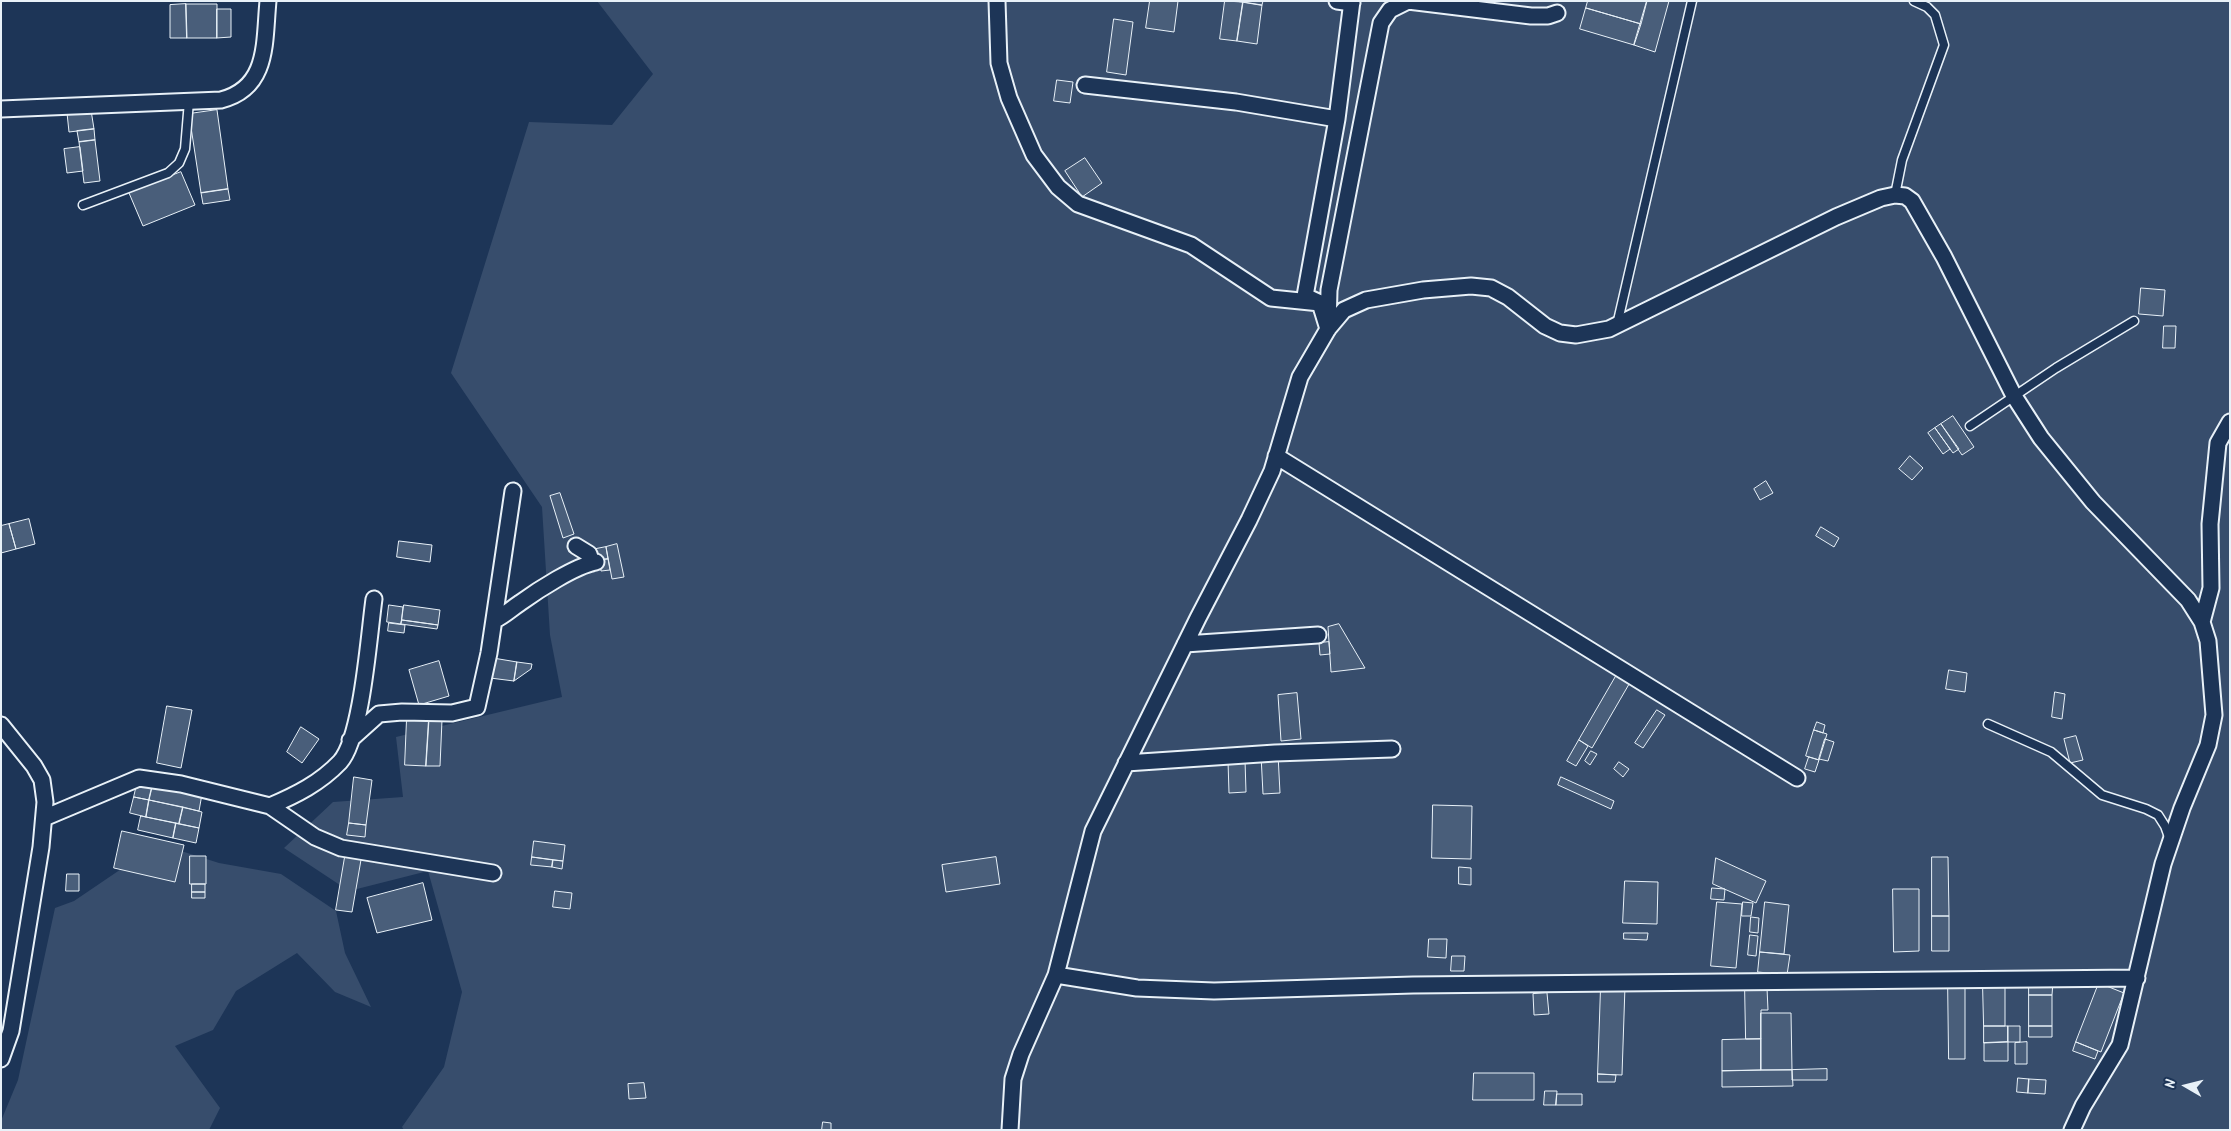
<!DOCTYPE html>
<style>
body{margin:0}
#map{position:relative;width:2231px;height:1131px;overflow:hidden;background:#1d3557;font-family:Kalam,sans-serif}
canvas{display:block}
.frame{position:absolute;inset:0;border:2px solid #e8f1f8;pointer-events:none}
.north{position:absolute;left:2161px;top:1061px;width:50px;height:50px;-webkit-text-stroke:4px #1d3557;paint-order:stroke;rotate:278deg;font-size:14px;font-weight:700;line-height:20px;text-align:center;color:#e8f1f8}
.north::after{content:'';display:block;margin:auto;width:18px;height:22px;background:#e8f1f8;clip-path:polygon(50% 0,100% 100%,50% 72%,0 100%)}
</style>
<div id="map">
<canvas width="2231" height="1131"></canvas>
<div class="frame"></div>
<div class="north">N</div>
</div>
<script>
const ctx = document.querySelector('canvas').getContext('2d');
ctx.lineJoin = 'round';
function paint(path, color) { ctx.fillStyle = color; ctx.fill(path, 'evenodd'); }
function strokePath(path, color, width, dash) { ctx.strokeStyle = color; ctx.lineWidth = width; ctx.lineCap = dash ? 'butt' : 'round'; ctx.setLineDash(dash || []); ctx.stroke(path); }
paint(new Path2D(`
 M597,1H2230V1130H404L402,1127L444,1067L462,992L428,871L349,891L284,848L333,802L403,797L396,737L562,697L550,635L542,507L451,373L529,122L612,125L653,74Z
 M178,850L219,863L281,874L336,911L345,953L371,1007L335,992L297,953L236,991L213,1030L175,1046L220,1108L209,1130H1V1121L18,1080L55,908L74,901L133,861Z`), '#374d6c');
const building = new Path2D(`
 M1150,1H1178L1174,32L1146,28Z
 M1225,1L1243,2L1237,41L1220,39Z
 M1236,1H1263L1262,5Z
 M1588,1H1647L1641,24L1586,8Z
 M1647,1H1669L1655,52L1634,45Z
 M1243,2L1262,5L1257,44L1237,41Z
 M186,4L187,38H170V5Z
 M186,4H217V38H187Z
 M1586,8L1641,24L1634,45L1580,29Z
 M217,9H231V37L217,38Z
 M1114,19L1133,22L1126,75L1107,72Z
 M1057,80L1073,82L1070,103L1054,101Z
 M91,110L94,129L69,132L67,113Z
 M217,110L228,189L201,193L189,114Z
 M94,129L95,140L79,142L77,131Z
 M95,140L100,181L84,183L79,142Z
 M80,147L83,171L67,173L64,149Z
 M1085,158L1102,183L1082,197L1065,171Z
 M181,172L195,205L143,226L129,193Z
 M228,189L230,200L203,204L201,193Z
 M2141,288L2165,290L2163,316L2139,314Z
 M2164,326H2176L2175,348H2163Z
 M1953,416L1974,447L1962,455L1941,424Z
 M1941,424L1959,449L1953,453L1935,428Z
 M1935,428L1950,449L1943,454L1928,433Z
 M1910,456L1923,468L1912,480L1899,469Z
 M1766,481L1773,493L1760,500L1754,489Z
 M560,493L574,534L563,538L550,496Z
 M29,519L35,544L16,549L9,524Z
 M9,524L16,549L1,553V526Z
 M1821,527L1839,538L1834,547L1816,536Z
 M399,541L432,545L430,562L397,557Z
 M617,544L624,577L612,579L606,547Z
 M606,547L608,559L599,560L596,549Z
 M608,559L610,570L601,571L599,560Z
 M389,605L403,607L401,624L387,622Z
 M404,605L440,610L438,625L402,620Z
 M402,620L438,625L437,629L401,624Z
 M389,623L405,625L404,633L388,631Z
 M1339,624L1365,668L1331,672L1328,627Z
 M1329,642L1330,654L1320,655L1319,643Z
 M493,658L517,662L514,681L490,678Z
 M439,661L449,696L419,705L409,670Z
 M517,662L532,664L531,669L514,681Z
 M1949,670L1967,673L1965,692L1946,689Z
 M1619,671L1632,679L1592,748L1579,740Z
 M2055,692L2065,694L2062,719L2052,717Z
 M1297,693L1301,739L1281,741L1278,695Z
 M167,706L192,710L181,768L157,763Z
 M1657,710L1665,715L1643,748L1635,743Z
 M407,718L429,719L426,766L405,765Z
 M429,719L442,720L440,766H426Z
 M1817,722L1825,725L1823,733L1814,730Z
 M301,727L319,739L302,763L287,752Z
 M1814,730L1827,734L1819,760L1806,756Z
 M2076,736L2083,760L2070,763L2064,739Z
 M1825,739L1834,742L1828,761L1819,759Z
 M1579,740L1588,746L1576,766L1567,761Z
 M1591,751L1597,754L1590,765L1585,761Z
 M1278,754L1280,793L1263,794L1261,755Z
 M1809,757L1819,760L1815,772L1805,769Z
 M1245,760L1246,792L1229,793L1228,761Z
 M1619,762L1629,769L1623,777L1614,769Z
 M354,777L372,780L366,825L349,823Z
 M1561,777L1614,801L1611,809L1558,785Z
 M138,780L153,783L149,800L134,797Z
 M153,783L202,794L199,811L149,800Z
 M134,797L149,800L146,817L130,813Z
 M149,800L183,807L179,824L146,817Z
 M1433,805L1472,806L1471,859L1432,858Z
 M183,807L202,812L199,828L179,824Z
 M141,816L176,823L173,838L138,830Z
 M176,823L199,828L196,843L173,838Z
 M349,823L366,825L365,837L347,835Z
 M122,831L184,845L175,882L114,868Z
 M534,841L565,845L563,861L532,857Z
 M346,851L362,854L352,912L336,910Z
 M190,856H206V884H190Z
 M532,857L553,860L552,867L531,865Z
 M996,857L1000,884L946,892L942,865Z
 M1932,857H1948L1949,916H1932Z
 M1716,858L1766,881L1756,903L1713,884Z
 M553,860L563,861L562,869L552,867Z
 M1459,867L1471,868V885L1459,884Z
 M67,874H79V891H66Z
 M1625,881L1658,882L1657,924L1623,923Z
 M423,883L432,920L377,933L367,898Z
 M192,884H205V892H192Z
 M1712,888L1725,889L1724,900L1711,899Z
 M1893,889H1919V951L1894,952Z
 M555,891L572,893L570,909L553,907Z
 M192,892H205V898H192Z
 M1717,902L1742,904L1736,968L1711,966Z
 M1743,902L1753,903L1751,916H1742Z
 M1765,902L1789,905L1784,954L1760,952Z
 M1932,916H1949V951H1932Z
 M1751,917L1759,918L1758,933L1750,932Z
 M1624,933H1648L1647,940L1624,939Z
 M1750,935L1758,936L1756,956L1748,955Z
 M1429,939H1447L1446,958L1428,957Z
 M1760,952L1790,955L1787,975L1758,972Z
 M1452,956H1465L1464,971H1451Z
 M1948,982H1965V1059H1949Z
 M2029,982H2053L2052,995H2029Z
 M2099,983L2124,993L2101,1052L2076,1042Z
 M1601,986H1625L1622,1075L1598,1074Z
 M1983,987H2005V1026H1984Z
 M1745,988H1767L1768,1010H1761V1039H1746Z
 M1547,993L1549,1014L1534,1015L1533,994Z
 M2029,995H2052V1026H2029Z
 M1761,1013H1791L1792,1070H1761Z
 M1984,1026H2008V1042L1984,1043Z
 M2008,1026H2020V1042H2008Z
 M2029,1026H2052V1037H2029Z
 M1761,1039V1070L1722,1071V1040Z
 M2008,1042V1061H1984V1043Z
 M2027,1042V1064H2015V1043Z
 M2076,1042L2098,1051L2095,1059L2073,1051Z
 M1827,1069V1080H1792V1070Z
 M1792,1070L1793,1086L1722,1087V1071Z
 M1474,1073H1534V1100H1473Z
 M1598,1074L1616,1075L1615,1082H1598Z
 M2018,1078L2029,1079L2028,1093L2017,1092Z
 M2029,1079L2046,1080L2045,1094L2028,1093Z
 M644,1083L646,1098L629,1099L628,1084Z
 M1545,1091H1557L1556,1105H1544Z
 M1557,1094H1582V1105H1556Z
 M823,1122L831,1123V1130H822Z`);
paint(building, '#495e7a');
strokePath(building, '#e8f1f8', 1);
const service = new Path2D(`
 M1895,195L1902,160L1944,45L1935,15L1927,7L1914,1
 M83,205L168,173L179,163L185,149L189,101
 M1617,325L1692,1
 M1970,426L2056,368L2134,321
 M1988,724L2051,752L2102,795L2146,809L2158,815L2165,826L2170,840`);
const minor = new Path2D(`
 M997,1L999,63L1009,98L1034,155L1058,187L1078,204L1191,245L1271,298L1320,303L1328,329L1329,290L1381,23L1390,10L1408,1L1531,16H1548L1557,13
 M1337,1L1352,3
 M1085,85L1236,102L1337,119
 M1,109L221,100C269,88 264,42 268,1
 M1318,302L1305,296L1337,119L1352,1
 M1276,456L1797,778
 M576,546L589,554L592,563
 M495,620C505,615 511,609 520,603C538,590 575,566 596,562
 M2202,622L2211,588L2210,524L2218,443L2230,422
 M1185,644L1318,635
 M1,725L34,766L42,780L45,802L41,847L11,1031L1,1059
 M350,740L379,714L402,712L452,713L477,707L489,653L513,491
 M1126,763L1275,753L1392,749
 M270,806C296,795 320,783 340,762C362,738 369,634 374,599
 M44,818L139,778L181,784L270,806L315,837L341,848L493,873
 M1056,975L1137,988L1214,991L1413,985L2137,978
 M1010,1130L1013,1079L1021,1054L1056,975L1093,831L1198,618L1249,520L1272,471L1300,377L1328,329L1344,310L1366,300L1423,290L1471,286L1491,288L1508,297L1545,326L1560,333L1576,335L1609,329L1836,217L1881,198L1895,195L1905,196L1912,201L1944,257L2014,396L2041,438L2093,502L2188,600L2202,622L2208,641L2214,715L2208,745L2182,808L2163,864L2120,1045L2083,1106L2072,1130`);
strokePath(service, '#e8f1f8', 11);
strokePath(minor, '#e8f1f8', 19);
strokePath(service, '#1d3557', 8);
strokePath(minor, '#1d3557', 15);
</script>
